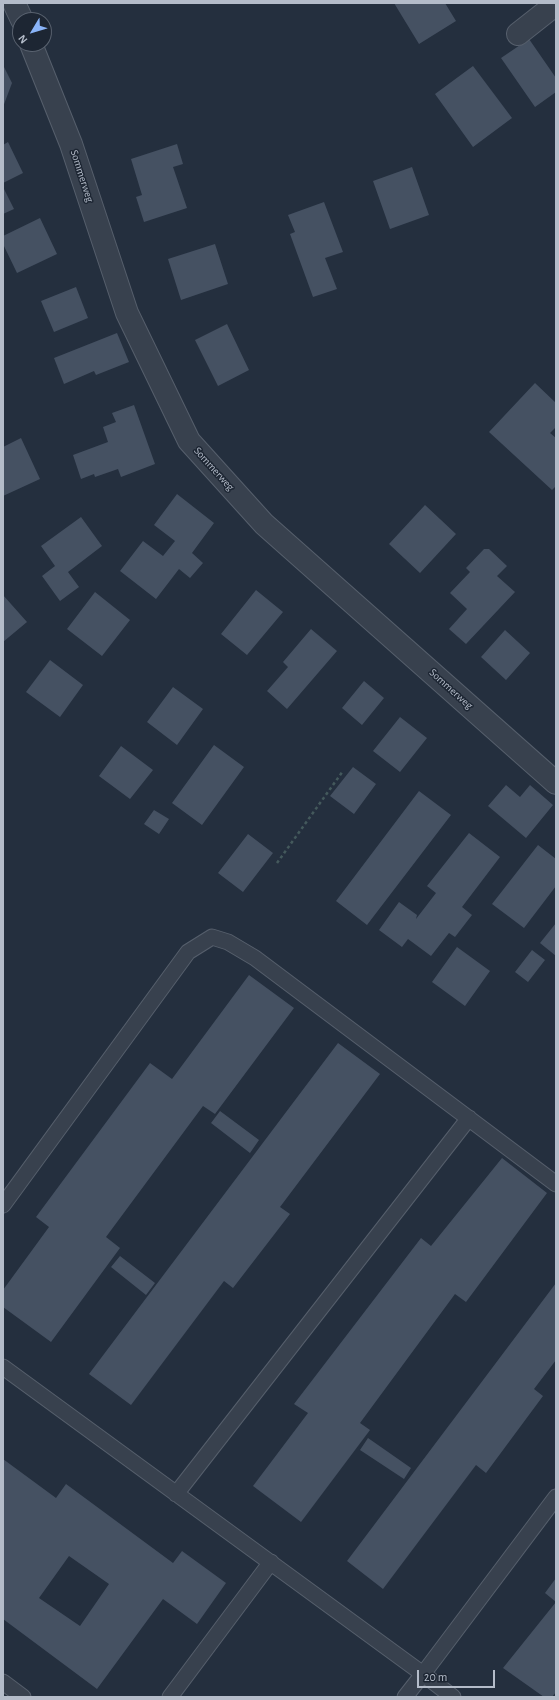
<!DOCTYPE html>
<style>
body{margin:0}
#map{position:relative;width:559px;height:1700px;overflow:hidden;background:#242f3e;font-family:"Alegreya Sans",sans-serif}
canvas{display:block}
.frame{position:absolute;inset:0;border:4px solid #b4bcc9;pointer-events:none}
.north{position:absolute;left:12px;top:12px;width:40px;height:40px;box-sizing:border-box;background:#1d2633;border:1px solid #59626f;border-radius:50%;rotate:232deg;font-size:11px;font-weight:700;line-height:16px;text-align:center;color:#b4bcc9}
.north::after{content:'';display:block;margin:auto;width:14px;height:18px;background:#8ab4f8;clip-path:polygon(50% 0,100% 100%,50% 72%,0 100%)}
.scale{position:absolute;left:417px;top:1670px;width:78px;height:18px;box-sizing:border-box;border:2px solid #b4bcc9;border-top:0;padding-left:5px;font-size:12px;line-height:14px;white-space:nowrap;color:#b4bcc9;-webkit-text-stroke:3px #1d2633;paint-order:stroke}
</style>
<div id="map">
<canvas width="559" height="1700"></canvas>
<div class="frame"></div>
<div class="north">N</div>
<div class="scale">20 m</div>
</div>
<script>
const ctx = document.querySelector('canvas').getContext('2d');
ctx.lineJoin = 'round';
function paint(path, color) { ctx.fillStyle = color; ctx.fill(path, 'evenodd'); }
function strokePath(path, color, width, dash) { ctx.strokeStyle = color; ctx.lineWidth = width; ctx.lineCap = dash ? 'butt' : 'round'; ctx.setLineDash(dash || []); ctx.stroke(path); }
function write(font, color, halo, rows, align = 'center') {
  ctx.font = font + ' "Alegreya Sans",sans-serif'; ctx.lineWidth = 3; ctx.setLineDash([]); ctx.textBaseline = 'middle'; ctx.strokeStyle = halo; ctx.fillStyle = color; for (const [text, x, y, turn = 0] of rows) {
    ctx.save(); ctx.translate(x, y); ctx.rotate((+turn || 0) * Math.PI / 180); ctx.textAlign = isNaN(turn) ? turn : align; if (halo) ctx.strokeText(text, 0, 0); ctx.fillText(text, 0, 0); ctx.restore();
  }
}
paint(new Path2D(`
 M394,3H445L456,21L419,44Z
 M529,39L556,78V92L535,107L501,58Z
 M3,65L12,83L3,107Z
 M473,66L512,118L473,147L435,94Z
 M8,142L23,173L3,183V145Z
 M177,144L183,164L173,167L187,208L144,222L136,197L142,195L131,159Z
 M412,167L429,215L390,229L373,181Z
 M3,187L14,209L3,214Z
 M324,202L343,252L325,258L337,289L313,297L290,234L295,232L288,215Z
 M40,218L57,254L17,273L3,244V236Z
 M215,244L228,284L181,300L168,259Z
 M76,287L88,318L54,332L41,301Z
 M227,324L249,370L218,386L195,340Z
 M117,333L129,362L96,375L94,371L64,384L54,358Z
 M535,383L556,403V427L550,433L556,438V486L552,490L489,432Z
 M134,405L155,464L121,477L118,469L95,477L94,474L81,479L73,455L108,442L103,427L116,422L112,413Z
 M21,438L40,479L3,496V447Z
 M177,494L214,523L192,553L203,563L190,578L179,569L156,599L120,571L143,541L163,556L175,541L154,525Z
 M425,505L456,534L420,573L389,544Z
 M81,517L102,546L68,572L79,587L60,601L42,576L55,566L41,546Z
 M484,549H489L507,566L497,576L515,592L466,644L449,629L467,609L450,593L470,572L466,568Z
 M256,590L283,612L247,655L221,634Z
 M95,592L130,620L102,656L67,629Z
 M3,595L27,622L3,642Z
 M311,629L337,651L287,709L267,691L288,667L283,662Z
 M505,630L530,653L506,680L481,657Z
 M50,660L83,685L60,717L26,692Z
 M364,681L384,698L362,725L342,708Z
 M173,687L203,709L177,745L147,722Z
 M400,717L427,738L400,772L373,751Z
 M214,745L244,767L202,825L172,803Z
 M121,746L153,770L130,799L99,776Z
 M353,767L376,784L354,814L330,796Z
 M506,785L520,797L530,785L553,805L526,838L488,806Z
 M419,791L451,815L367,925L336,901Z
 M154,810L169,819L159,834L144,824Z
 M469,833L500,857L462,907L472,915L455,937L449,933L431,956L408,939L402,947L379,930L399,902L417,915L416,919L436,893L427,886Z
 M248,834L273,853L243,892L218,873Z
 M538,845L556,859V886L524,928L492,904Z
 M556,923V956L540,943Z
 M457,947L490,971L465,1006L432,982Z
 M532,950L545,960L528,982L515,972Z
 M249,975L294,1008L215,1114L203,1106L106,1237L120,1248L51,1342L3,1307V1290L49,1227L36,1217L150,1063L172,1079Z
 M338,1043L380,1074L280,1207L290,1214L233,1288L224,1281L131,1405L89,1374Z
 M220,1111L259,1140L250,1153L211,1123Z
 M502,1158L547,1193L466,1302L455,1294L360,1423L370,1430L301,1522L253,1486L308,1413L294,1404L421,1238L431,1246Z
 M120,1256L155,1283L146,1295L111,1267Z
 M556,1283V1360L534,1389L543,1396L486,1473L476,1465L383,1589L347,1561Z
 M368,1438L411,1468L404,1479L360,1450Z
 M3,1459L56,1498L66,1484L173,1563L182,1551L226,1583L197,1624L163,1599L97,1689L3,1619ZM69,1556L109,1584L80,1626L39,1598Z
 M556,1578V1692L552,1697H544L503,1668L556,1602L545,1593Z`), '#455162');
const service = new Path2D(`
 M3,1205L188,952L212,937L228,942L255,958L556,1184
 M3,1367L423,1674L556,1497
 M176,1494L469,1118
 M3,1682L23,1697
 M170,1697L271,1562
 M405,1697L423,1674L453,1697`);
const minor = new Path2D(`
 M14,3L22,20
 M518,34L556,4
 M31,44L71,144L127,313L189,441L264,524L556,783`);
strokePath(service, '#565f6c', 17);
strokePath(minor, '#565f6c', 24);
strokePath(new Path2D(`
 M277,863L343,771`), '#44595c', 2.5, [3, 3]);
strokePath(service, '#38414e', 15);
strokePath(minor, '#38414e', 22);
write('11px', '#b4bcc9', '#1d2633', [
 ["Sommerweg",82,176,72],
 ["Sommerweg",214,469,48],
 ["Sommerweg",451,689,42]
]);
</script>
